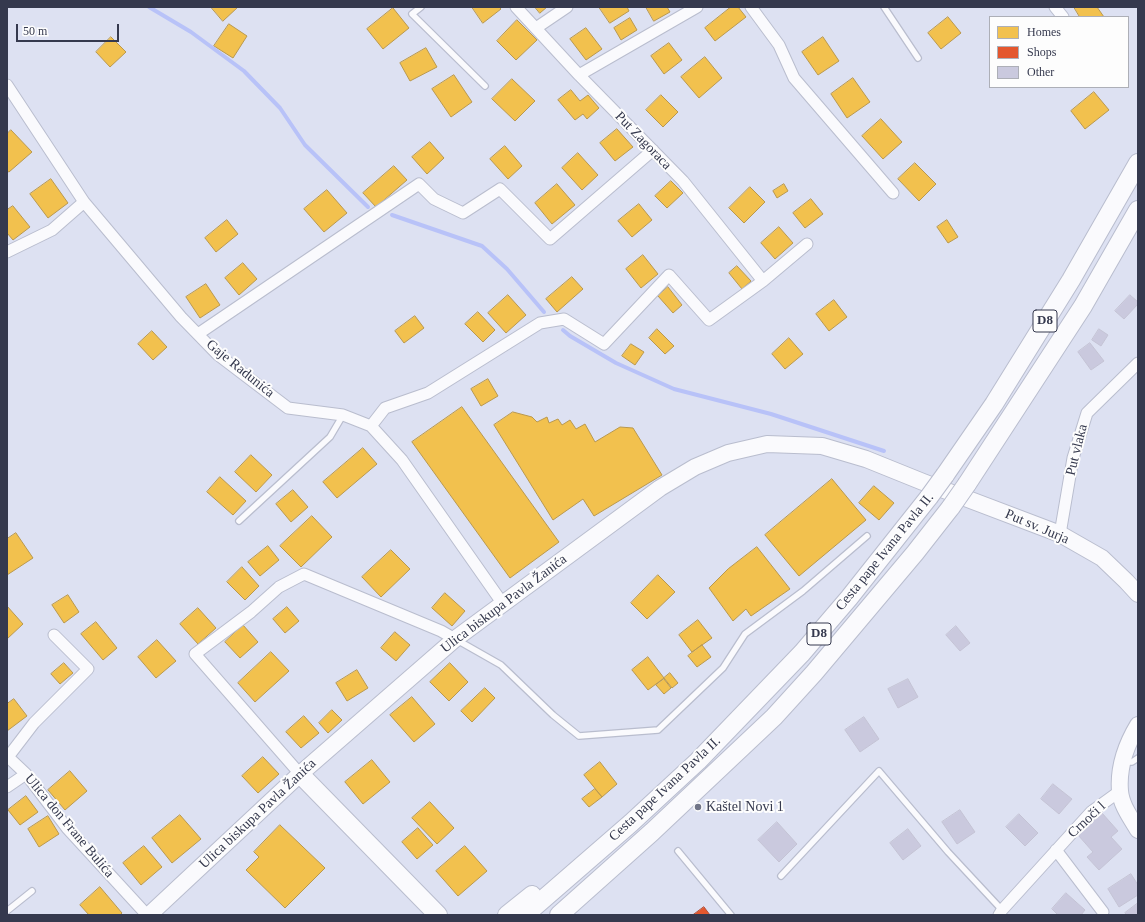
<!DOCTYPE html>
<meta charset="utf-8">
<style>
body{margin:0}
#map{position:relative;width:1145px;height:922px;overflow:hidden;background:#dde1f2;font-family:Georgia,serif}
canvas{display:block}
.frame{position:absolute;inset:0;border:8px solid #35394e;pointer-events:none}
.legend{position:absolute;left:989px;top:16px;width:140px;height:72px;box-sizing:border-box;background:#fdfdfd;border:1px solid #adafb7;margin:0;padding:5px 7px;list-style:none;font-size:12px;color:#35394e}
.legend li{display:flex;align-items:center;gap:8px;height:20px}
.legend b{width:20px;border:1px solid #adafb7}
.scale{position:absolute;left:16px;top:24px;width:103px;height:18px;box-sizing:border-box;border:2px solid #35394e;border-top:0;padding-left:5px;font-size:12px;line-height:14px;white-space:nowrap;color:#35394e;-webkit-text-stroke:3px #fdfdfd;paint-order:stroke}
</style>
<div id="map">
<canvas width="1145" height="922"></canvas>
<div class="frame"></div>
<ul class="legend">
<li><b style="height:11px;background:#f2c14e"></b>Homes</li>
<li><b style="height:11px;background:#e4572e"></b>Shops</li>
<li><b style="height:11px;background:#cac9de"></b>Other</li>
</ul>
<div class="scale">50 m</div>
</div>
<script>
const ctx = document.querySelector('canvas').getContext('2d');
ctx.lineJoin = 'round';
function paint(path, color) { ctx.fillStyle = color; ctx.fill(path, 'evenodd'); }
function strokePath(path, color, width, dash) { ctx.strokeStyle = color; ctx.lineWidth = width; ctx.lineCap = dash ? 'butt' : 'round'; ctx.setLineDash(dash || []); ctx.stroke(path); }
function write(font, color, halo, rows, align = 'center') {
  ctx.font = font + ' Georgia,serif'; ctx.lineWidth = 4; ctx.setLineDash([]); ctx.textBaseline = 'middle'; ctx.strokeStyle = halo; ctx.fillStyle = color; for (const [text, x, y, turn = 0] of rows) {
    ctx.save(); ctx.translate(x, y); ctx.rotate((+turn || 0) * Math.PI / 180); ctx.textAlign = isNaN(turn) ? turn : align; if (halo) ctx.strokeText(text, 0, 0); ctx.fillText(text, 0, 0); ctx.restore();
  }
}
const homes = new Path2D(`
 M211,7H238L223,21Z
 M472,7H499L501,9L483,23Z
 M535,7H547L540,13Z
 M599,7H627L629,11L610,23Z
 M646,7H667L670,12L654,21Z
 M731,7H738L746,17L715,41L705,28Z
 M1074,7H1097L1104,17H1080Z
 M393,8L409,28L383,49L367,29Z
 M948,17L961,33L941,49L928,33Z
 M630,18L637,30L621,40L614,28Z
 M517,20L537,40L516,60L497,41Z
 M229,24L247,36L233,58L214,46Z
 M586,28L602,49L586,60L570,39Z
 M111,37L126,52L110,67L96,52Z
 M823,37L839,61L818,75L802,52Z
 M669,43L682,60L664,74L651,56Z
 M426,48L437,67L410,81L400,63Z
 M705,57L722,78L699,98L681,77Z
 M454,75L472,102L451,117L432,89Z
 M853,78L870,102L847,118L831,94Z
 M512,79L535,101L515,121L492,99Z
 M571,90L580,101L588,95L599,108L587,119L583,114L575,120L558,100Z
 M1094,92L1109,110L1085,129L1071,111Z
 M661,95L678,112L663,127L646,110Z
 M881,119L902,142L883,159L862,136Z
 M617,129L633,147L615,161L600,143Z
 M11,130L32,152L9,172L7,171V134Z
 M430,142L444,158L427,174L412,157Z
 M505,146L522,166L508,179L490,159Z
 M578,153L598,175L582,190L562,168Z
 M915,163L936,184L919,201L898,179Z
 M394,166L407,180L376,207L363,193Z
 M51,179L68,203L48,218L30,194Z
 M671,181L683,193L667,208L655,196Z
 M557,184L575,205L552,224L535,203Z
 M784,184L788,191L777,198L773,191Z
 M750,187L765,202L744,223L729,208Z
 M327,190L347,213L324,232L304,209Z
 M811,199L823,214L805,228L793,213Z
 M639,204L652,220L632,237L618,221Z
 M13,206L30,227L13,240L7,233V210Z
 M227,220L238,234L216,252L205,238Z
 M947,220L958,237L948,243L937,227Z
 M779,227L793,243L775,259L761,243Z
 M643,255L658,274L641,288L626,269Z
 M243,263L257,279L239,295L225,278Z
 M737,266L751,281L742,289L729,273Z
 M572,277L583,289L557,312L546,299Z
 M206,284L220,305L200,318L186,297Z
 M668,287L682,305L673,313L658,296Z
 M508,295L526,315L506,333L488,313Z
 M834,300L847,317L829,331L816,314Z
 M478,312L495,330L483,342L465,324Z
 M415,316L424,328L404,343L395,331Z
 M657,329L674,346L665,354L649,338Z
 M152,331L167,347L153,360L138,344Z
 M789,338L803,354L785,369L772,354Z
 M631,344L644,352L635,365L622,356Z
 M488,379L498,396L481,406L471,389Z
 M462,407L559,542L510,578L412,442Z
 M513,412L532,417L537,422L547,417L549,423L558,419L562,425L570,420L576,429L585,424L595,442L620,427L633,428L662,475L594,516L583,499L553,520L494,425Z
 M363,448L377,464L337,498L323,482Z
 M251,455L272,475L256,492L235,472Z
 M220,477L246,501L233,515L207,492Z
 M832,479L866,520L799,576L765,535Z
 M874,486L894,503L879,520L859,503Z
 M293,490L308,507L291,522L276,504Z
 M312,516L332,537L301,567L280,546Z
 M16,533L33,558L7,575V539Z
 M268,546L279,560L260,576L248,562Z
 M757,547L790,589L751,616L746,609L733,621L709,588L728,569Z
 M391,550L410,569L381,597L362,577Z
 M242,567L259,586L245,600L227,582Z
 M658,575L675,592L647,619L631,603Z
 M445,593L465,611L452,626L432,608Z
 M68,595L79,612L64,623L52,605Z
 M7,606L23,624L7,639Z
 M287,607L299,621L285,633L273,619Z
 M198,608L216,628L198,644L180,624Z
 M698,620L712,638L692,652L679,635Z
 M96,622L117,648L103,660L81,634Z
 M243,625L258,642L240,658L225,642Z
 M395,632L410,645L396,661L381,648Z
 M157,640L176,661L156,678L138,657Z
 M702,645L711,657L697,667L688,656Z
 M271,652L289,671L255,702L238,683Z
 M648,657L664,678L648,690L632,670Z
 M64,663L73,673L60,684L51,674Z
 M450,663L468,682L449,701L430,682Z
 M357,670L368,688L347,701L336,683Z
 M670,673L678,683L672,688L664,678Z
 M664,679L671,688L664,694L656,685Z
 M485,688L495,698L472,722L461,711Z
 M412,697L435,724L414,742L390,715Z
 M14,699L27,716L7,731V704Z
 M332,710L342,720L328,733L319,723Z
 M304,716L319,733L301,748L286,732Z
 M263,757L279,774L258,793L242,776Z
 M372,760L390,782L363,804L345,782Z
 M600,762L617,784L602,797L584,775Z
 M70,771L87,791L65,810L48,790Z
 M595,789L602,797L589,807L582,799Z
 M26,796L38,812L20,825L8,810Z
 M430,802L454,828L437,844L412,818Z
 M180,815L201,839L172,863L152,838Z
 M48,816L59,834L39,847L28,829Z
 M280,825L325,868L285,908L246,870L259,857L254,852Z
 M418,828L433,845L417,859L402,842Z
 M144,846L162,867L141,885L123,863Z
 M465,846L487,871L458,896L436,871Z
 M100,887L122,913L120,915H89L80,905Z`);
paint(homes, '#f2c14e');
strokePath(homes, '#b9984e', 1);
const shops = new Path2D(`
 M704,907L710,915H693Z`);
paint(shops, '#e4572e');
strokePath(shops, '#b04e38', 1);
strokePath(new Path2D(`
 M149,7L191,32L244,71L280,108L305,145L368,207
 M392,215L482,246L507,269L544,312
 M563,330L570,336L616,363L674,389L771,414L884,451`), '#b8c2f8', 4);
const building = new Path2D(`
 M1130,295L1138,302V304L1124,319L1115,311Z
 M1099,329L1108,335L1101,346L1092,340Z
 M1090,343L1104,361L1091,370L1078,352Z
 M956,626L970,643L960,651L946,635Z
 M908,679L918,697L898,708L888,689Z
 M864,717L879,739L860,752L845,730Z
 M1053,784L1072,799L1059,814L1041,799Z
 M960,810L975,832L957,844L942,822Z
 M1102,813L1118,831L1111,837L1122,849L1099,870L1087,857L1093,852L1078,835Z
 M1019,814L1038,833L1025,846L1006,827Z
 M777,822L797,844L779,862L758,840Z
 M908,829L921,846L903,860L890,843Z
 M1131,874L1138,885V895L1119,907L1108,889Z
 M1066,893L1085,910L1081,915H1058L1052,909Z
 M1138,903V915H1127L1125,913Z`);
paint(building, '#cac9de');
strokePath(building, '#c4c3d4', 1);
const lane = new Path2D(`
 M421,7L412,14L485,86
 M884,7L918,58
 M239,521L330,437L343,415
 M457,640L501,665L553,715L579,736L658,730L723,668L745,634L803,591L867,536
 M1124,762H1132L1138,758
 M678,851L731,915
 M781,876L879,771L948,852L1002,910
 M7,911L32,891`);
const street = new Path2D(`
 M516,7L579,75L683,181L763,281
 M751,7L779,45L794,78L893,193
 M1055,7L1063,17
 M536,28L567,7
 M579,75L697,7
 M7,85L84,202L181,317L217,354L288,408L343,415L371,426L402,460L503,604
 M7,252L52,230L84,202
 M198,334L419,184L434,199L463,213L500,189L550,239L653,150
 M371,426L385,408L428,393L540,323L564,319L604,344L669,275L709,320L763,281L807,244
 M1060,534L1073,458L1087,413L1138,363
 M7,756L26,774L67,828L147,915
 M8,757L34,723L88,669L54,635
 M300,774L195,654L251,612L279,587L304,574L441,631L455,639
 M7,787L26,774
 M1056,850L1103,912
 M999,915L1002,910L1091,812L1120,791`);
const secondary = new Path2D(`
 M1138,725C1126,745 1118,767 1120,791C1121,805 1131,818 1138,830
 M149,915L300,774L455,639L660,488L695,467L728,453L767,444L822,446L866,459L923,482L1060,534L1102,558L1126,581L1138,594`);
const primary = new Path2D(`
 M945,475L994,404L1071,280L1138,163
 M967,484L1083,306L1138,210
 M300,774L438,915
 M507,915L532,895
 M525,915L631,823L698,761L802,653L849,598L929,497
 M559,915L652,832L774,717L814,673L915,553L951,507`);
strokePath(lane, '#b9bdce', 8);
strokePath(street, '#b9bdce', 13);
strokePath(secondary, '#b9bdce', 18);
strokePath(primary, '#b9bdce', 20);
strokePath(lane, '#fafafd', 5.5);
strokePath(street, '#fafafd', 11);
strokePath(secondary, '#fafafd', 16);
strokePath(primary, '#fafafd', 18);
const primaryBridge = new Path2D(`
 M929,497L945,475
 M951,507L967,484`);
strokePath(primaryBridge, '#b9bdce', 20, []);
strokePath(primaryBridge, '#fafafd', 18);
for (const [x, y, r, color] of [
 [698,807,4,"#707487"]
]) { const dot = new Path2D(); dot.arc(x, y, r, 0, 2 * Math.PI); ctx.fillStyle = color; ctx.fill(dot); strokePath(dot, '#fdfdfd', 1.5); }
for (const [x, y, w] of [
 [1045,321,24],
 [819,634,24]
]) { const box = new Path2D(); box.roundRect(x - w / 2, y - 11, w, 22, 3); ctx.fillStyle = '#fdfdfd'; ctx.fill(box); strokePath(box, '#35394e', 1); }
write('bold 13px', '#35394e', null, [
 ["D8",1045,321],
 ["D8",819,634]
]);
write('14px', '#35394e', '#fdfdfd', [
 ["Put Zagoraca",643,141,46],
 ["Gaje Radunića",240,369,39],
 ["Put vlaka",1077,450,-76],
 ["Put sv. Jurja",1037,527,23],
 ["Cesta pape Ivana Pavla II.",885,552,-51],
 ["Ulica biskupa Pavla Žanića",504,604,-37],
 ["Cesta pape Ivana Pavla II.",665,789,-43],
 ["Ulica biskupa Pavla Žanića",258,814,-43],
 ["Crnoči l",1087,820,-43],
 ["Ulica don Frane Bulića",69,826,50]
]);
write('14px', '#35394e', '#fdfdfd', [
 ["Kaštel Novi 1",706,807]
], 'left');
</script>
